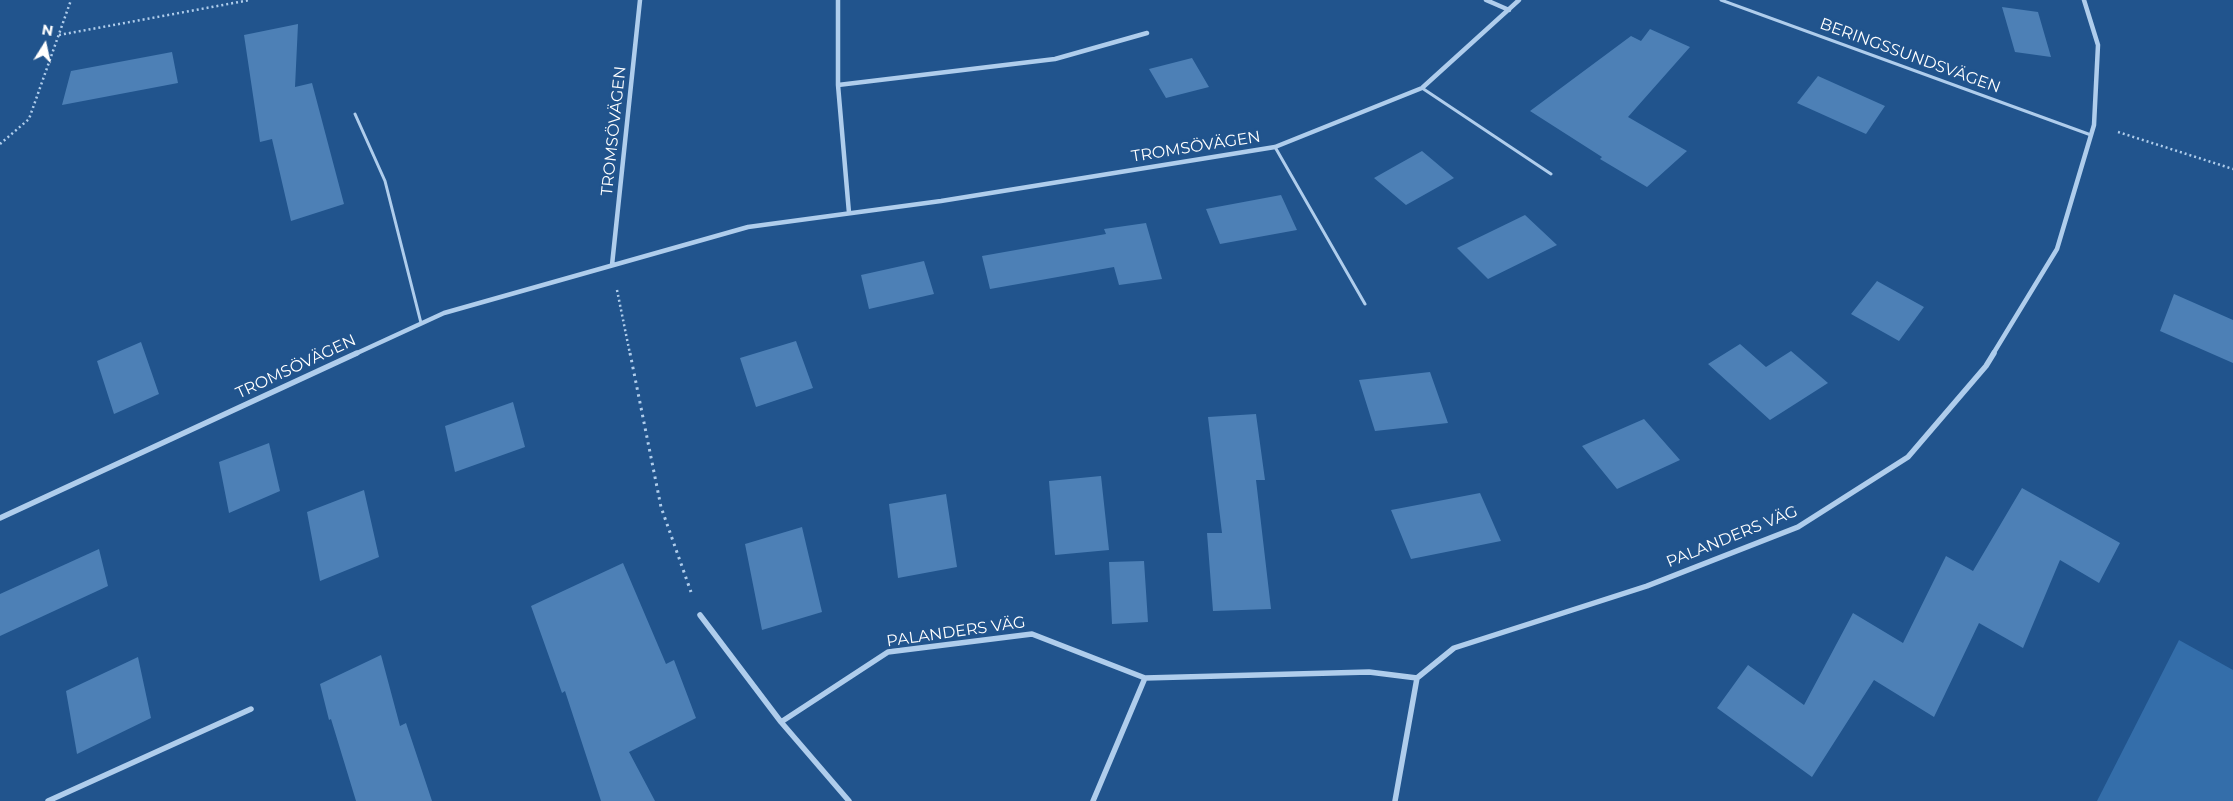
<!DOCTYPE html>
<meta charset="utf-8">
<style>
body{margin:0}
#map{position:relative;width:2233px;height:801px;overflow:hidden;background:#21548d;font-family:Montserrat,sans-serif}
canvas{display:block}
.north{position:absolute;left:20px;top:20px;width:50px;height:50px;-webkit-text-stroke:4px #21548d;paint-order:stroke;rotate:10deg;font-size:14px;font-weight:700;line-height:20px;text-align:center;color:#fff}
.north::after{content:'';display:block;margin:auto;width:18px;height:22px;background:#fff;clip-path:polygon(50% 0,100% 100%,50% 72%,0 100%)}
</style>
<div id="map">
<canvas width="2233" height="801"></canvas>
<div class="north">N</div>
</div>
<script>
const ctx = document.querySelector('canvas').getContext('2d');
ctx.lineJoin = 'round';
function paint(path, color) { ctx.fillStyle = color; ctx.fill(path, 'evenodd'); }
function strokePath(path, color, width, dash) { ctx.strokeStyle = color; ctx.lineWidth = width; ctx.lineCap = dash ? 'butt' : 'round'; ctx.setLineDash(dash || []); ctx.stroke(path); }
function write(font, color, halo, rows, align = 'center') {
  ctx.font = font + ' Montserrat,sans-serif'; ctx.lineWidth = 5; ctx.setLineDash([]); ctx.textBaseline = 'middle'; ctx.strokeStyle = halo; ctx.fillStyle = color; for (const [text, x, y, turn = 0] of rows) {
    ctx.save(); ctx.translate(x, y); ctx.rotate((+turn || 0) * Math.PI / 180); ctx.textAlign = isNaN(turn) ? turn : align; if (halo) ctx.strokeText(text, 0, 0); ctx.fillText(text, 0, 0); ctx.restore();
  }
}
paint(new Path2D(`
 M2179,640L2233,670V801H2097Z`), '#346eaa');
paint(new Path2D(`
 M2002,7L2038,12L2051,57L2015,52Z
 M298,24L295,87L312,83L344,204L291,221L272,139L260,142L244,35Z
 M1650,29L1690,47L1628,117L1687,151L1647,187L1600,159L1602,157L1530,111L1631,36L1641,41Z
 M172,52L178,83L62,105L71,71Z
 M1192,58L1209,87L1166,98L1149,69Z
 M1818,76L1885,106L1866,134L1797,103Z
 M1422,151L1454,178L1406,205L1374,178Z
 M1281,195L1297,230L1220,244L1206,209Z
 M1525,215L1557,245L1488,279L1457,248Z
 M1146,223L1162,279L1119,285L1114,267L990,289L982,256L1106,234L1104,229Z
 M924,261L934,294L869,309L861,275Z
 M1877,281L1924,307L1899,341L1851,314Z
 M2174,294L2233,320V363L2160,331Z
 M796,341L813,388L756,407L740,358Z
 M141,342L159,394L114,414L97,361Z
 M1740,344L1766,367L1791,351L1828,383L1770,420L1708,364Z
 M1430,372L1448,423L1375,431L1359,380Z
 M513,402L525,447L455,472L445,426Z
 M1256,414L1265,480H1256L1271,609L1213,611L1207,533H1222L1208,417Z
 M1644,419L1680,460L1617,489L1582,446Z
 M269,443L280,491L229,513L219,462Z
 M1101,476L1109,550L1055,555L1049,481Z
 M2022,488L2120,543L2099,583L2060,560L2023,648L1979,623L1934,717L1874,680L1812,777L1717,708L1748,665L1804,705L1853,613L1903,643L1946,556L1973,571Z
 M364,490L379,557L320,581L307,512Z
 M1480,493L1501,541L1411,559L1391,510Z
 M946,494L957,567L898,578L889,504Z
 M802,527L822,612L762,630L745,544Z
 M99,549L108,586L0,636V594Z
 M1144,561L1148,622L1112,624L1109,562Z
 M623,563L666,664L674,660L696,718L629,752L655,801H601L565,691L562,693L531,606Z
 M381,655L400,726L406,723L432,801H356L331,719L329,720L320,684Z
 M138,657L151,718L77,754L66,691Z`), '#4d80b6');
strokePath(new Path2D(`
 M59,35L250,0
 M2118,132L2233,169
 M0,144L29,119L71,0
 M617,290L630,354`), '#afcdec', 2.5, [2, 3]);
strokePath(new Path2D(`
 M630,353L661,507L691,592`), '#afcdec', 3, [2.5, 4.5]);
strokePath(new Path2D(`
 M1721,0L2091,135
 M1422,88L1551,174
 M355,114L385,181L421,323
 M1275,147L1365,304`), '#afcdec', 3);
strokePath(new Path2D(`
 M838,0V85L1055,59L1147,33
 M1486,0L1509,10
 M838,85L849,213
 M612,265L640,0
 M355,354L444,313L748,227L941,201L1275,147L1422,88L1519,0
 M1993,354L2057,249L2094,125L2098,45L2084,0`), '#afcdec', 4.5);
strokePath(new Path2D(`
 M0,518L357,353
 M700,615L781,722L849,801
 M1145,678L1369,672L1417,678
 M781,722L888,652L1032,634L1145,678L1093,801
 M48,801L251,709
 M1395,801L1417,678L1454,648L1647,586L1798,527L1908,457L1986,366L1994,353`), '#afcdec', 5.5);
write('16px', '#fff', '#21548d', [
 ["BERINGSSUNDSVÄGEN",1910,56,20],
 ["TROMSÖVÄGEN",614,131,-84],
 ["TROMSÖVÄGEN",1196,147,-9],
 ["TROMSÖVÄGEN",296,367,-25],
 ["PALANDERS VÄG",1732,537,-22],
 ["PALANDERS VÄG",956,632,-8]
]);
</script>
